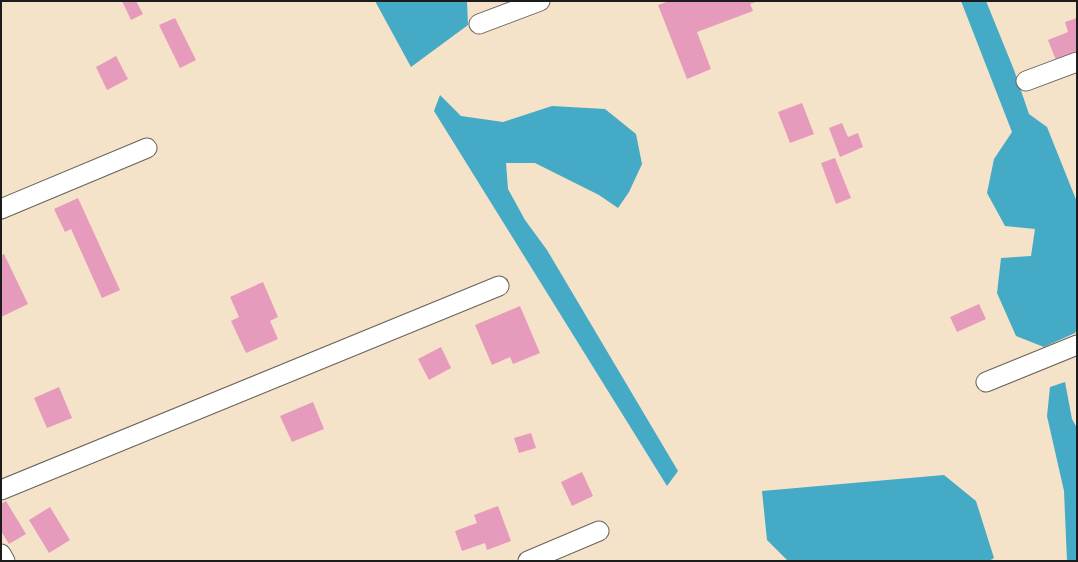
<!DOCTYPE html>
<style>
body{margin:0}
#map{position:relative;width:1078px;height:562px;overflow:hidden;background:#f4e2c9;font-family:"EB Garamond",serif}
canvas{display:block}
.frame{position:absolute;inset:0;border:2px solid #1c1c1c;pointer-events:none}
</style>
<div id="map">
<canvas width="1078" height="562"></canvas>
<div class="frame"></div>
</div>
<script>
const ctx = document.querySelector('canvas').getContext('2d');
ctx.lineJoin = 'round';
function paint(path, color) { ctx.fillStyle = color; ctx.fill(path, 'evenodd'); }
function strokePath(path, color, width, dash) { ctx.strokeStyle = color; ctx.lineWidth = width; ctx.lineCap = dash ? 'butt' : 'round'; ctx.setLineDash(dash || []); ctx.stroke(path); }
paint(new Path2D(`
 M375,1H467L468,25L411,67Z
 M961,1H986L1014,70L1029,114L1047,127L1077,202V329L1075,333L1044,347L1016,336L997,293L1001,258L1031,256L1035,229L1005,226L987,193L994,159L1012,132Z
 M440,95L461,116L503,122L552,106L605,109L636,134L642,164L629,192L618,208L599,195L535,163H506L508,189L525,220L547,250L678,471L667,486L434,111Z
 M1065,382L1072,419L1077,428V561H1067L1064,491L1047,416L1050,387Z
 M944,475L976,501L994,558L989,561H788L767,540L762,491Z`), '#45aac5');
paint(new Path2D(`
 M122,1H136L143,14L131,20Z
 M669,1H758L750,4L753,11L697,32L711,69L687,79L658,5Z
 M175,18L196,60L180,68L159,25Z
 M1077,18V51L1056,60L1048,40L1068,32L1065,22Z
 M116,56L128,79L107,90L96,67Z
 M802,103L814,134L790,143L778,112Z
 M842,123L848,137L858,133L863,147L840,157L829,128Z
 M835,158L851,198L836,204L821,163Z
 M78,198L120,290L102,298L71,229L65,232L54,209Z
 M4,254L28,304L1,317V256Z
 M263,282L278,317L270,321L278,339L246,353L231,321L239,317L230,297Z
 M979,304L986,319L957,332L950,317Z
 M520,306L540,353L513,364L510,357L492,365L475,325Z
 M441,347L451,368L429,380L418,359Z
 M59,387L72,418L47,428L34,398Z
 M313,402L324,429L292,442L280,416Z
 M531,433L536,448L519,453L514,438Z
 M582,472L593,496L572,506L561,482Z
 M6,501L26,534L9,544L1,531V504Z
 M498,506L511,541L487,550L485,543L462,551L455,531L477,523L474,515Z
 M50,507L70,540L49,553L29,520Z`), '#e79bbc');
const minor = new Path2D(`
 M479,24L540,1
 M1026,81L1077,62
 M1,209L147,148
 M986,382L1077,345
 M1,490L499,286
 M1,554L5,561
 M528,561L599,531`);
strokePath(minor, '#686159', 21);
strokePath(minor, '#fff', 19);
</script>
